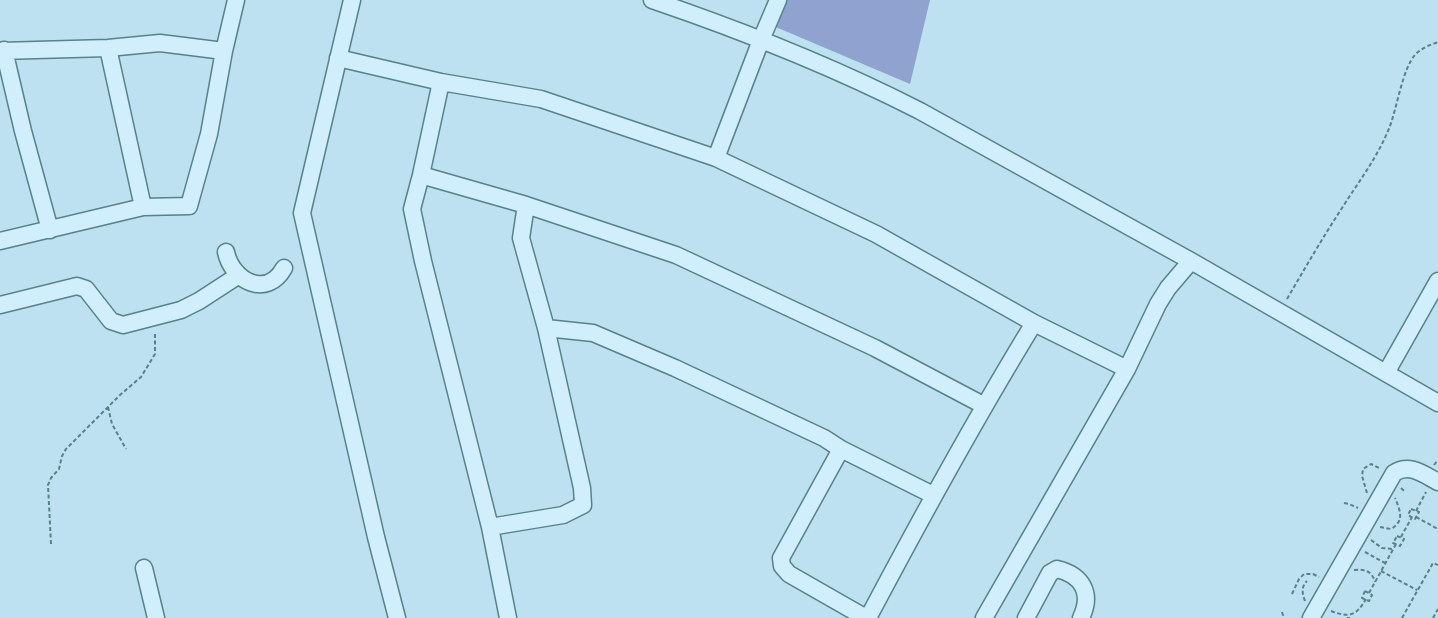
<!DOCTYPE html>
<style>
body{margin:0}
canvas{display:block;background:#bde1f0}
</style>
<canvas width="1438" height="618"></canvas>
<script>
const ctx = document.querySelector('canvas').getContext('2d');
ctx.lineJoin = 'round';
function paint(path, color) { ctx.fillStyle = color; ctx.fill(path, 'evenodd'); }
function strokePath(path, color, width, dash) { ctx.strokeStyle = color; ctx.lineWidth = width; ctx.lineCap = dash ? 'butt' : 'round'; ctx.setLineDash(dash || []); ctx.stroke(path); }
paint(new Path2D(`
 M779,0H930L910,84L771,25Z`), '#90a2cf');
const minor = new Path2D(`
 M352,0L302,213L376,537L397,618
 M652,0C743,31 834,67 920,111L1191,261L1438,403
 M108,48L143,207
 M4,50L23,131L50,230
 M0,51L108,48L160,43L224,51
 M338,58L441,82L541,99L716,158L876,234L1034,323L1127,369
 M441,82L421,175L412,209L423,261L490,527L508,618
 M716,158L761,40L778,0
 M421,175L526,205L676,255L875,348L983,405
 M0,241L143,207L189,206L209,134L224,51L236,0
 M226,252C232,281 267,299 284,268
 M0,305L77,286L86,289L111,321L123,325L181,310L199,301L239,275
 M546,328L593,333L675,368L824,438L841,449L781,558L782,566L789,574L866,618
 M1386,373L1438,281
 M841,449L933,495
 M490,527L563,515L583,505L582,488L546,328L521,238L526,205
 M144,568L156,618
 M868,618C921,518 975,419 1034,323
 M984,618L1127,369L1158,304L1168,288L1191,261
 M1026,618L1050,573L1057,569C1082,575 1093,593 1081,618
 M1311,618L1394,473C1410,463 1423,474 1438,482`);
strokePath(minor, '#558389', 19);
strokePath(new Path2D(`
 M1287,299C1305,268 1323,237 1342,208C1359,181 1378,157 1390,126C1397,107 1403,68 1415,55C1421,48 1430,45 1438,42
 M108,407L112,424L126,449
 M1434,465L1438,460
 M1401,488L1405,492
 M1367,493L1362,476L1363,469L1371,464L1381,469
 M1344,503L1349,504L1358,508
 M1411,509L1419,512L1415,519L1408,515Z
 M1416,511L1426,492
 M1416,517L1438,529
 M1380,527L1391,529C1405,521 1400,510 1395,498
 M1397,536L1404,539L1400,546L1393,543Z
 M1401,537L1412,517
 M1371,540L1382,548L1393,549
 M51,544L48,485L51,478L59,469L62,456L66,449L120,395L141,377L155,354V332
 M1365,552L1385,563
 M1354,570C1365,569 1372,571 1375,582
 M1381,571L1417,590
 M1365,591L1372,595L1369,601L1362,598Z
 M1369,593L1396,544
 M1292,594L1299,579L1304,574H1313L1319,577
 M1305,601C1302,593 1301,587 1307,581
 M1331,611C1350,618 1356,616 1366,599
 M1282,612L1284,618
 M1347,618H1350
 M1402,618L1433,563L1438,565
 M1433,618L1438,609`), '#558389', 2, [4, 2.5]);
strokePath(minor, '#d0eefb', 16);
</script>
